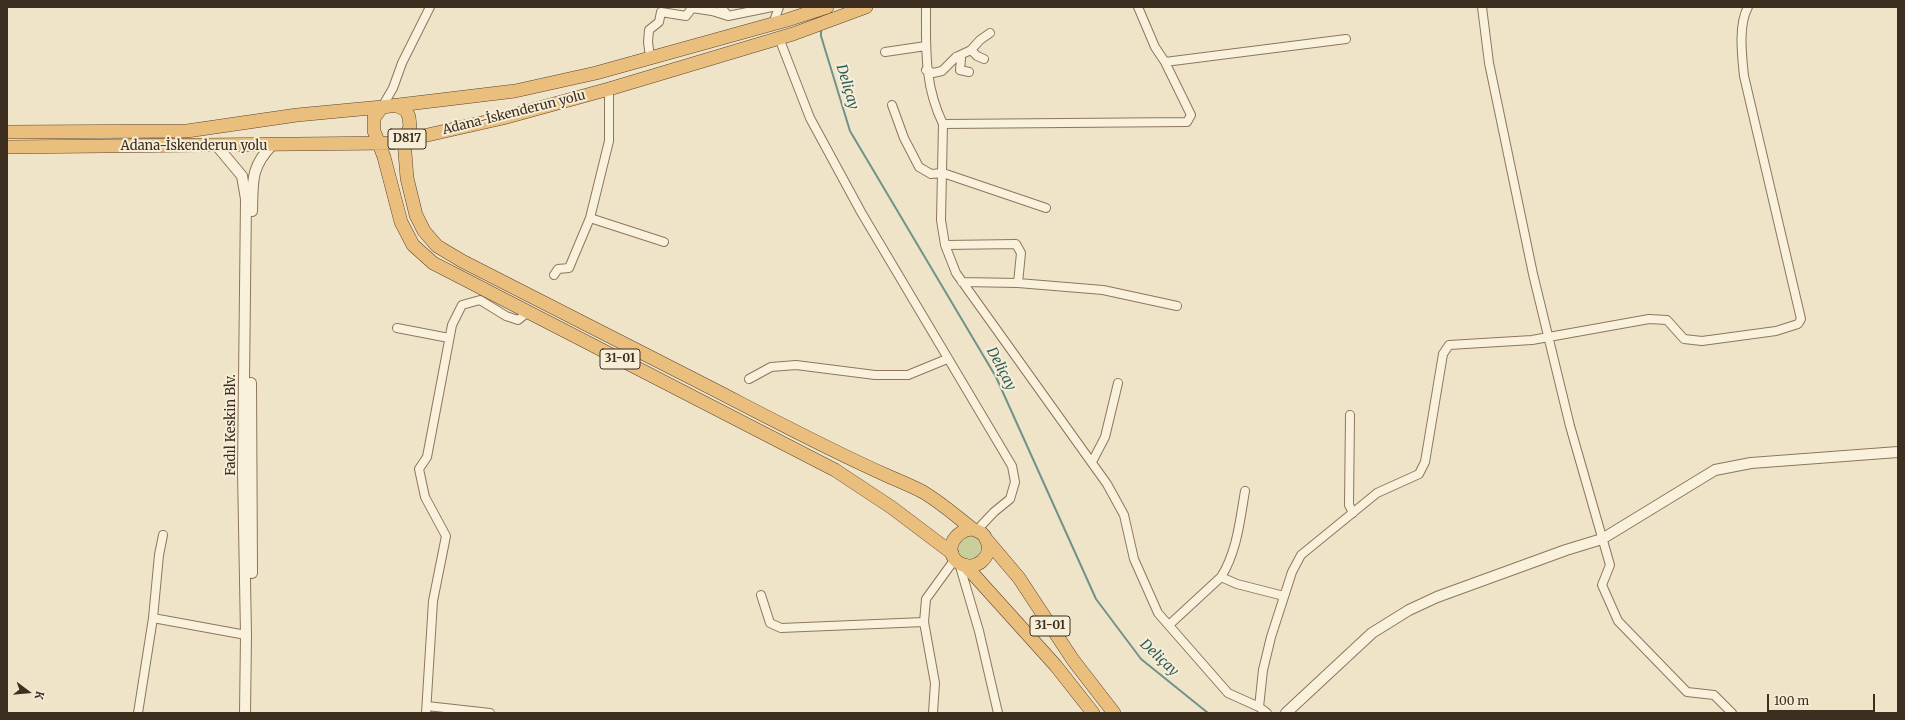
<!DOCTYPE html>
<meta charset="utf-8">
<style>
body{margin:0}
#map{position:relative;width:1905px;height:720px;overflow:hidden;background:#f0e4c8;font-family:Merriweather,serif}
canvas{display:block}
.frame{position:absolute;inset:0;border:8px solid #3d2e20;pointer-events:none}
.north{position:absolute;left:8px;top:672px;width:40px;height:40px;-webkit-text-stroke:3px #f7eed8;paint-order:stroke;rotate:106deg;font-size:11px;font-weight:700;line-height:16px;text-align:center;color:#3d2e20}
.north::after{content:'';display:block;margin:auto;width:14px;height:18px;background:#3d2e20;clip-path:polygon(50% 0,100% 100%,50% 72%,0 100%)}
.scale{position:absolute;left:1767px;top:694px;width:108px;height:18px;box-sizing:border-box;border:2px solid #3d2e20;border-top:0;padding-left:5px;font-size:12px;line-height:14px;white-space:nowrap;color:#3d2e20;-webkit-text-stroke:3px #f7eed8;paint-order:stroke}
</style>
<div id="map">
<canvas width="1905" height="720"></canvas>
<div class="frame"></div>
<div class="north">K</div>
<div class="scale">100 m</div>
</div>
<script>
const ctx = document.querySelector('canvas').getContext('2d');
ctx.lineJoin = 'round';
function paint(path, color) { ctx.fillStyle = color; ctx.fill(path, 'evenodd'); }
function strokePath(path, color, width, dash) { ctx.strokeStyle = color; ctx.lineWidth = width; ctx.lineCap = dash ? 'butt' : 'round'; ctx.setLineDash(dash || []); ctx.stroke(path); }
function write(font, color, halo, rows, align = 'center') {
  ctx.font = font + ' Merriweather,serif'; ctx.lineWidth = 4; ctx.setLineDash([]); ctx.textBaseline = 'middle'; ctx.strokeStyle = halo; ctx.fillStyle = color; for (const [text, x, y, turn = 0] of rows) {
    ctx.save(); ctx.translate(x, y); ctx.rotate((+turn || 0) * Math.PI / 180); ctx.textAlign = isNaN(turn) ? turn : align; if (halo) ctx.strokeText(text, 0, 0); ctx.fillText(text, 0, 0); ctx.restore();
  }
}
paint(new Path2D(`
 M957 547a12 12 0 1 1 24 0a12 12 0 1 1-24 0Z`), '#c9cf9b');
strokePath(new Path2D(`
 M821,29V36L850,131L996,377L1096,599L1141,659L1208,713`), '#6f938a', 2);
const minor = new Path2D(`
 M721,7L728,16L772,7
 M926,7C926,49 924,85 943,124L941,220L945,245L956,273L1107,484L1124,515L1134,559L1158,613L1228,693L1259,707L1267,713
 M1482,7L1489,63L1533,274L1570,426L1610,565L1602,585L1618,621L1687,692L1714,695L1732,713
 M773,24L779,7
 M779,38L810,118L861,212L1012,466L1015,482L1010,499L994,512L977,530
 M971,50L977,56L984,59
 M885,52L926,46
 M650,57L648,42L649,30L659,22L661,12L686,16L692,8L712,11L728,16
 M956,57L961,59L960,70L969,72
 M1165,62L1346,39
 M926,70L933,73L942,71L956,57L971,50L980,40L990,33
 M609,89V141L590,218L664,242
 M892,105L904,138L919,167L931,174L943,173L1046,208
 M382,107L393,88L402,63L430,7
 M943,124L1187,122L1191,115L1165,62L1155,47L1138,7
 M945,245L1016,244L1021,253L1018,283
 M554,275L558,269L569,268L590,218
 M962,282L1018,283L1103,290L1177,306
 M397,328L449,338
 M749,379L771,367L796,365L875,375H908L947,359
 M1350,415L1349,505L1353,513
 M1092,462L1105,437L1118,383
 M1245,491C1240,520 1237,552 1221,577L1237,584L1284,596
 M959,563L979,631L998,713
 M761,595L770,623L781,628L924,622
 M153,618L246,635
 M1169,625L1221,577
 M427,706L490,713
 M1259,707L1263,670L1271,637L1292,572L1301,555L1377,493L1419,474L1425,462L1443,354L1449,345L1532,340L1649,319L1667,320L1684,339L1702,341L1776,331L1798,324L1801,319L1744,76C1742,56 1738,25 1748,7
 M138,713L153,618L159,555L163,535
 M426,713L433,601L446,536L425,497L419,469L427,457L452,325L462,305L480,300L506,316L518,320L528,312
 M933,713L935,683L924,622L926,599L955,559`);
const tertiary = new Path2D(`
 M217,146L242,176L246,199L243,471L246,635L245,713
 M252,211C253,182 250,168 272,145
 M251,383L252,573
 M1286,713L1372,633L1409,610L1437,597L1566,550L1602,539L1715,470L1751,463L1898,452`);
const trunk = new Path2D(`
 M395,105L406,110L409,117L410,127L404,140L407,178L416,215L424,231L437,246L462,261C546,304 629,346 713,389C771,419 829,450 888,476C899,481 912,486 923,492C940,502 955,515 970,527C976,532 983,531 986,539C995,556 975,573 959,563C942,551 955,530 972,529
 M382,107L374,118V131L384,157L401,222L413,245L433,263L835,470L891,507L952,553
 M7,132L187,131L297,115L382,107L515,91L596,73L787,20L827,7
 M7,147L392,143L503,118L609,89L793,34L866,7
 M986,539L1019,578L1073,660L1114,713
 M965,565L1056,666L1093,713`);
strokePath(minor, '#8d765c', 10);
strokePath(tertiary, '#8d765c', 12);
strokePath(trunk, '#5b4430', 14);
strokePath(minor, '#faf1dc', 8);
strokePath(tertiary, '#faf1dc', 10);
strokePath(trunk, '#eabe7c', 13);
for (const [x, y, w] of [
 [407,139,38],
 [620,359,40],
 [1050,626,40]
]) { const box = new Path2D(); box.roundRect(x - w / 2, y - 10, w, 20, 3); ctx.fillStyle = '#f7eed8'; ctx.fill(box); strokePath(box, '#3d2e20', 1); }
write('bold 12px', '#3d2e20', null, [
 ["D817",407,139],
 ["31-01",620,359],
 ["31-01",1050,626]
]);
write('13px', '#3d2e20', '#f7eed8', [
 ["Adana-İskenderun yolu",514,113,-14],
 ["Adana-İskenderun yolu",194,146],
 ["Fadıl Keskin Blv.",231,425,-90]
]);
write('italic 14px', '#2f5d5a', '#f7eed8', [
 ["Deliçay",847,87,73],
 ["Deliçay",1001,369,62],
 ["Deliçay",1159,658,43]
]);
</script>
